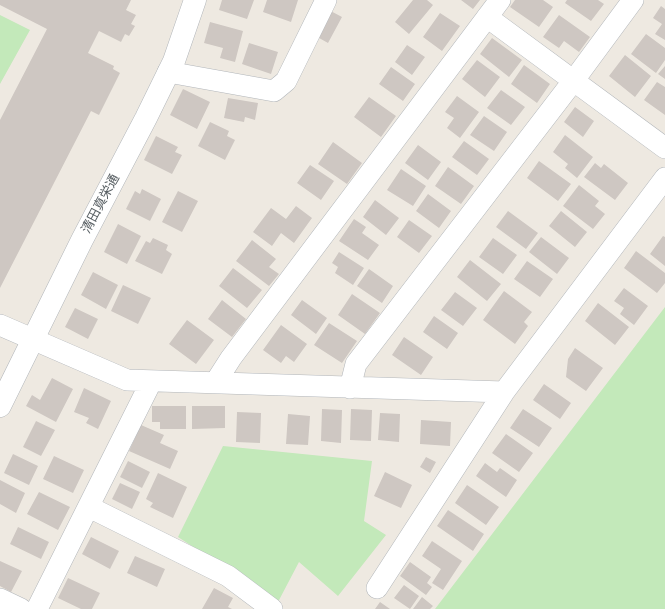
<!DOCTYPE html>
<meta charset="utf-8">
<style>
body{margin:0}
canvas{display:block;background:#eee9e1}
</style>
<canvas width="665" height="609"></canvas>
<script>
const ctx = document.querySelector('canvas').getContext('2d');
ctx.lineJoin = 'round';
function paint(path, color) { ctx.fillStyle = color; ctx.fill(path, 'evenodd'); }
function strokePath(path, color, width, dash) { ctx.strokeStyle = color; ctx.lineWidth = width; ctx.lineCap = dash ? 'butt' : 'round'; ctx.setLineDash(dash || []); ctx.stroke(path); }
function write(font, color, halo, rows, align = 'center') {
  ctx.font = font + ' "Varela Round","Noto Sans JP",sans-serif'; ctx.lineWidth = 3; ctx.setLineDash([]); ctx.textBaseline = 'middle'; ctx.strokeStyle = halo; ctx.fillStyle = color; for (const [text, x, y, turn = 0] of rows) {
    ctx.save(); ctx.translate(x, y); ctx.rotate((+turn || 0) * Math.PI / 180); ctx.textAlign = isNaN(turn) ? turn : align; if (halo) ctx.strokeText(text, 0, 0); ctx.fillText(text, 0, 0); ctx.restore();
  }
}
paint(new Path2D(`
 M0,15L30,30L0,84Z
 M665,307V609H435Z
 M223,446L372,461L364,521L386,535L338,596L299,562L278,602L178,537Z`), '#c3e9ba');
paint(new Path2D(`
 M0,0H131L126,10L136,15L131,24L135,26L129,36L125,34L121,42L99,31L88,53L114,66L113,69L120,73L99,115L91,111L0,288V120L47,29L0,5Z
 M222,0H254L247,19L219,10Z
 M267,0H298L291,22L263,12Z
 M413,0H427L433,5L409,34L395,22Z
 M461,0H480L473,9Z
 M515,0H543L553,7L539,27L510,7Z
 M567,0H598L604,4L591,21L565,3Z
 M661,6L665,9V40L655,34L662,24L653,18Z
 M325,8L342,17L328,43L312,34Z
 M440,13L460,26L442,51L423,37Z
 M559,15L590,37L579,52L564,41L559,48L543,37Z
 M210,22L243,31L235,62L220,58L223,48L204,43Z
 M646,34L665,48V60L656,73L631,54Z
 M492,38L522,60L509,77L480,54Z
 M249,43L278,52L271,74L242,64Z
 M407,45L425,57L412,75L395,62Z
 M625,55L651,76L635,97L609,76Z
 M477,60L500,77L485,97L462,79Z
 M524,65L550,84L537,103L511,84Z
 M665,66V79L658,74Z
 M391,67L415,84L403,101L379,84Z
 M657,82L665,87V115L644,100Z
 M183,89L210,102L197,129L170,115Z
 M501,90L525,107L511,125L487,108Z
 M457,96L479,112L460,138L447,128L454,118L445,112Z
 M369,97L396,116L381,137L354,117Z
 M228,98L258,103L255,120L245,117L244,122L224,118Z
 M575,107L594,121L583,137L564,122Z
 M484,116L507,132L494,151L470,135Z
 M210,122L229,131L227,136L235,140L225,160L198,146Z
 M565,135L593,157L577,178L565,168L568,164L553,152Z
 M156,136L178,147L175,152L182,155L172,174L144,160Z
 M464,141L489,159L477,175L452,157Z
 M333,142L362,163L347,184L318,164Z
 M418,145L441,162L428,180L405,163Z
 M539,161L571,184L558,201L527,178Z
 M595,163L601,168L604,164L628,183L615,200L584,177Z
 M310,165L334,181L321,200L297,183Z
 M448,167L474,186L461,204L435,186Z
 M401,169L426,186L413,206L387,190Z
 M579,185L599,201L595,206L605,214L593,229L563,206Z
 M142,189L161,199L150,221L126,209L135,191L140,194Z
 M178,191L198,201L182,232L162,222Z
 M428,194L451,211L439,228L416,211Z
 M375,200L399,218L386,235L363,217Z
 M296,206L312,218L294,243L281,233L272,246L253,232L271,208L286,219Z
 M508,211L538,233L526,249L496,227Z
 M561,211L587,232L575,247L549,226Z
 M354,219L366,227L362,233L379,245L368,260L339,241Z
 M409,220L432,236L419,253L397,237Z
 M118,224L141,236L127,264L104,252Z
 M663,236L665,237V266L650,254Z
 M541,237L569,258L557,274L529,252Z
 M153,238L168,245L166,250L172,254L162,274L135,261L146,241L150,243Z
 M493,238L517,255L503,274L479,257Z
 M252,240L276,259L269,267L279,274L269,286L236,261Z
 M636,251L665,273V283L657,293L624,268Z
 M339,252L364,268L353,285L335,273L338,267L332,263Z
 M470,260L501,284L487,301L457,277Z
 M527,261L553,279L540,297L514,279Z
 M233,268L262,290L247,308L219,286Z
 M369,269L393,286L382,303L357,286Z
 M93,272L118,285L106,309L81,295Z
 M123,285L151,298L138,324L111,311Z
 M624,288L648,306L634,325L620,314L624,308L614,301Z
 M504,291L532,312L524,322L528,326L515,344L483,320Z
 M455,292L477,308L463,326L441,310Z
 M352,294L380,313L365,334L338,315Z
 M222,300L246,319L232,337L208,319Z
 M302,300L327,318L316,334L291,315Z
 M598,303L629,327L615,345L585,321Z
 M75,308L98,319L88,339L65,327Z
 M434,316L458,333L447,349L423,332Z
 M187,320L214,340L196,364L169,344Z
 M329,323L357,341L342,363L314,345Z
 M281,325L307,344L294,362L286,356L281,363L263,350Z
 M404,337L433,357L421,375L392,355Z
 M575,348L603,368L586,391L566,377L568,359Z
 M52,378L73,389L56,422L26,406L32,395L40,400Z
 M544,384L571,403L560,419L533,400Z
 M84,388L111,401L98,429L86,423L89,418L74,412Z
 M152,406H186V429H160V422H152Z
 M192,406H225V428L192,429Z
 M322,409L342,410L341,443L321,441Z
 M351,409L372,410L371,441L350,440Z
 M523,409L552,428L539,447L510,428Z
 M237,412L261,413L260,443L236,442Z
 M380,413L400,414L399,442L378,440Z
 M288,414L310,416L308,445L286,444Z
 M421,420L451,422L450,446L420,444Z
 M36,421L55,430L41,456L23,447Z
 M141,425L164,435L160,443L178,451L170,469L129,451Z
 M506,434L533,453L519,472L492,453Z
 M13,454L38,466L29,485L4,473Z
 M54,456L84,470L73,493L43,479Z
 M426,457L436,462L430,473L420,467Z
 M128,461L150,472L142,488L120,477Z
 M485,463L497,472L500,468L517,480L506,497L476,476Z
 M385,472L412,485L401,508L374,496Z
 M158,473L187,487L173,518L150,507L153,503L146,499Z
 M0,480L25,493L16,513L0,504Z
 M120,483L140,492L132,509L112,499Z
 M467,485L499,507L486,525L455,503Z
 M39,492L70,507L58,530L27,514Z
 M448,510L484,534L473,551L437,526Z
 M18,527L49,542L41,559L10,544Z
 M91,537L119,551L110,569L82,554Z
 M432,541L462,561L443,590L432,583L441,569L422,556Z
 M135,556L165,569L157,587L127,573Z
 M0,561L22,571L11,592L0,586Z
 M410,562L431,577L427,583L432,587L426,595L400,576Z
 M68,578L100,593L92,609H81L58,598Z
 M404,585L419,596L410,609L394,598Z
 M214,588L233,598L228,607L232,609H202Z
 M422,597L433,606L430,609H413Z
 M380,602L390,609H375Z`), '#cec7c2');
const minor = new Path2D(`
 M487,17L665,148
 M168,72L274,91L286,81L326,0
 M0,325L127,380L504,392L665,178
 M215,383L231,358L500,0
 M350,388L356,364L574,80L633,0
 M89,507L228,576L272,609
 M377,588L504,392
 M0,599L21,609
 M37,609L151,382`);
const tertiary = new Path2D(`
 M0,406L82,240L146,118L174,61L195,0`);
strokePath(minor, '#b2b6ba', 22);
strokePath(tertiary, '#b2b6ba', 23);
strokePath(minor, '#fff', 21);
strokePath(tertiary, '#fff', 22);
write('13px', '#596064', '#fff', [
 ["清田真栄通",101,204,-62]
]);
</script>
